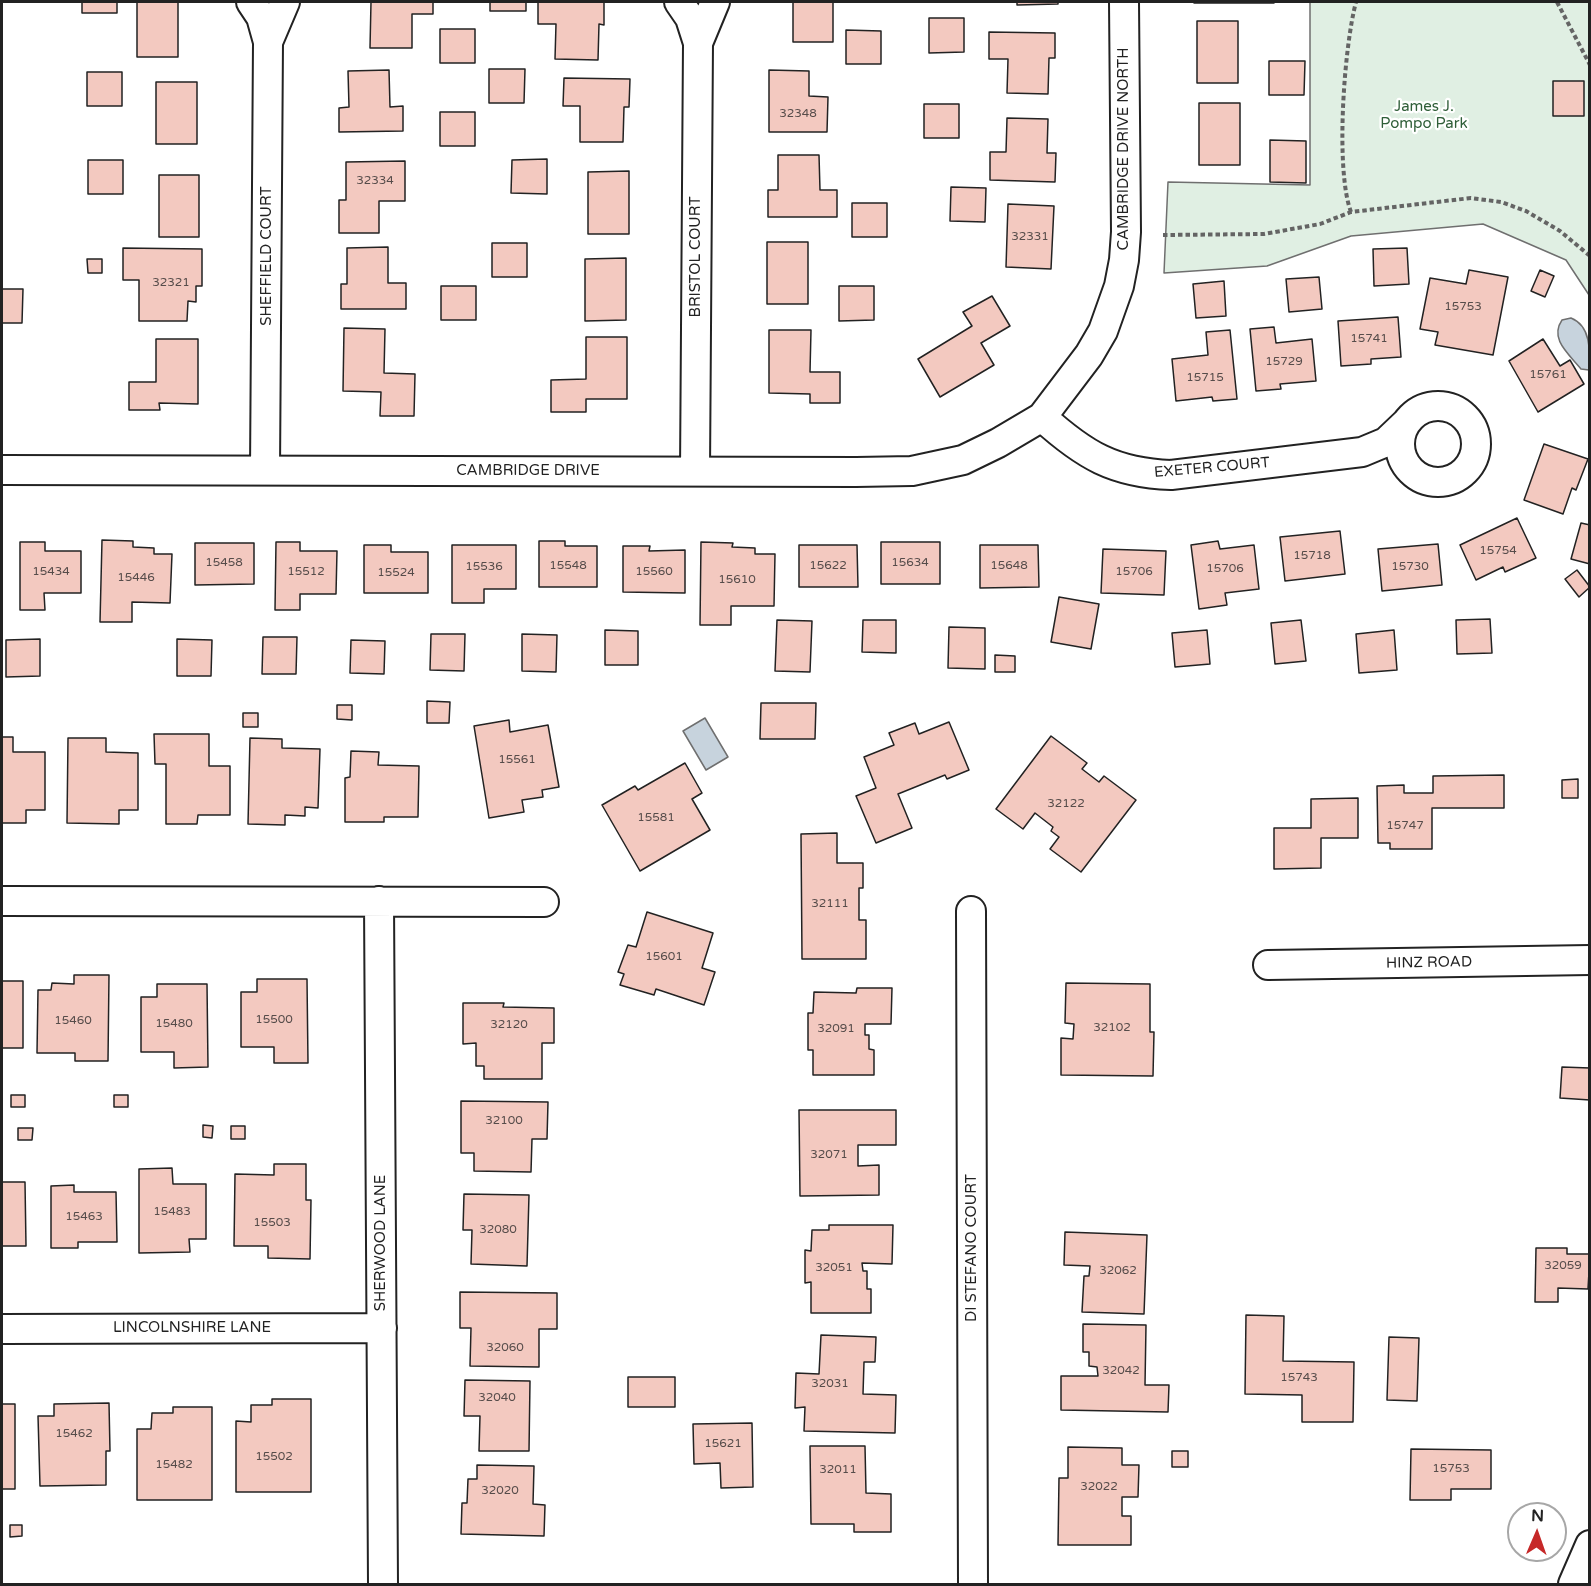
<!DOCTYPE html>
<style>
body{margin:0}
#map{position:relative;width:1591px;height:1586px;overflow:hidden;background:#fff;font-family:"Varela Round",sans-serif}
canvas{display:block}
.frame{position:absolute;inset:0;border:3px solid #222;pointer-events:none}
.north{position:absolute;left:1507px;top:1502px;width:60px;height:60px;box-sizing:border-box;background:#fff;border:2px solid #a7a7a7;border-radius:50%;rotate:2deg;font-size:16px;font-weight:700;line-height:24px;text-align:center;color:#222}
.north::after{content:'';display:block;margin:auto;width:21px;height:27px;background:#c62828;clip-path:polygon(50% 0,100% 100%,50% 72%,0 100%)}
</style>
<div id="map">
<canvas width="1591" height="1586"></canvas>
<div class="frame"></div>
<div class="north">N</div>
</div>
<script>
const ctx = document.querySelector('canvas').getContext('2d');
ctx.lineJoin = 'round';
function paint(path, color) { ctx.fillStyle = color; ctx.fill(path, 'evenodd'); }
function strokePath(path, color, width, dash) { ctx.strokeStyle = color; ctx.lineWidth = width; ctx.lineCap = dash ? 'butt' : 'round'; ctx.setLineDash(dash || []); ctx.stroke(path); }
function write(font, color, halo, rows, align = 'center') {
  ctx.font = font + ' "Varela Round",sans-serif'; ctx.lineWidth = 4.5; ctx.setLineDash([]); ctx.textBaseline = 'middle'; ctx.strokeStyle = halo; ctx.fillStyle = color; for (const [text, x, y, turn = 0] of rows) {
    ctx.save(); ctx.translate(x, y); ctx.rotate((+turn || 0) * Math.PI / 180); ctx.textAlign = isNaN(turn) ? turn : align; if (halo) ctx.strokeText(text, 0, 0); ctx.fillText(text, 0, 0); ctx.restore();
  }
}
const green = new Path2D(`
 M1310,2H1589V295L1566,260L1483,224L1351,236L1267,266L1164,273L1168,182L1310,185Z`);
paint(green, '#e0efe3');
strokePath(green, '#6f6f6f', 1.5);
const water = new Path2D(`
 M1571,318C1591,326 1590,350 1589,370L1581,369C1569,354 1549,339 1562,320Z
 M705,718L728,757L706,770L683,731Z`);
paint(water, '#c7d3dd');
strokePath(water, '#6f6f6f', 1.5);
const building = new Path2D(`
 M82,2H117V13H82Z
 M137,2H178V57H137Z
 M371,2H433V14H412V48H370Z
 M490,2H526V11H490Z
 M538,2H604V25L599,24L598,60L555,59L556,24H538Z
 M793,2H833V42H793Z
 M1017,2H1058V4L1017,5Z
 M1194,2H1274V3H1194Z
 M929,18H964V52L929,53Z
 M1197,21H1238V83H1197Z
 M440,29H475V63H440Z
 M846,30L881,31V64H846Z
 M989,32L1055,33V58H1049L1048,94L1007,93L1008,59H989Z
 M1269,61H1305L1304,95H1269Z
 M489,69H525L524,103H489Z
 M389,70L390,107L403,106V131L339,132V108L349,107L348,71Z
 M769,70L809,71V96L828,97L827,132H769Z
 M87,72H122V106H87Z
 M564,78L630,79L629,107H624L623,142H580V106H563Z
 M1553,81H1584V116H1553Z
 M156,82H197V144H156Z
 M1199,103H1240V165H1199Z
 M924,104H959V138H924Z
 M440,112H475V146H440Z
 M1007,118L1048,119L1047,153H1056L1055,182L990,180V152H1006Z
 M1270,140L1306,141V183L1270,182Z
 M778,155H819L820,190H837V217H768V190H778Z
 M547,159V194L511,193L512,160Z
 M88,160H123V194H88Z
 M405,161V201H379V233H339V200H346V162Z
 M629,171V234H588V172Z
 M159,175H199V237H159Z
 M951,187L986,188L985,222L950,221Z
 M852,203H887V237H852Z
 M1008,204L1054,206L1051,269L1006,267Z
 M767,242H808V304H767Z
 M492,243H527V277H492Z
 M388,247V283H406V309H341V284H347V248Z
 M123,248L202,249V286H196V302L188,301L187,321H139V280H123Z
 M1407,248L1409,284L1374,286L1373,249Z
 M626,258V320L585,321V259Z
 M87,259H102V273H88Z
 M1469,270L1508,277L1493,355L1435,345L1438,332L1420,329L1430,278L1466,284Z
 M1540,270L1554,276L1545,297L1531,291Z
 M1319,277L1322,309L1289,312L1286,279Z
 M1224,281L1226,316L1196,318L1193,284Z
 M441,286H476V320H441Z
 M839,286H874V320L839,321Z
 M2,289H23L22,323H2Z
 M992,296L1010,326L981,343L994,365L940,397L918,359L972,326L963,312Z
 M1398,317L1401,357L1371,359V364L1341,366L1338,321Z
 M1274,327L1276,343L1312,339L1316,381L1280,384L1281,389L1256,391L1250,329Z
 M344,328L385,329L384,373L415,374L414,416H380L381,392L343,391Z
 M769,330H811L810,372H840V403H810V394L769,393Z
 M1230,330L1237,399L1213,401L1212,397L1176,401L1172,359L1208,355L1206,332Z
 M586,337H627V399H586V412H551V380L586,379Z
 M156,339H198V404L159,403L160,410H129V382H156Z
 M1543,339L1560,366L1570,360L1584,384L1538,412L1509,361Z
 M1544,444L1588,459L1576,490L1572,488L1563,514L1524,500Z
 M1517,518L1536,558L1505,572L1503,567L1476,580L1460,545Z
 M1581,523L1590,525V564L1571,559Z
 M1340,531L1345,574L1285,581L1280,537Z
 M102,540L133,541V547L154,548V554H172L170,603L132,602V622H100Z
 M539,541H565V546H597V587H539Z
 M1218,541L1220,549L1254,545L1259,589L1225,593L1227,605L1199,609L1191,545Z
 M20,542H45V551H81V593H44L45,610H20Z
 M276,542H300V551H337L336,594H300V610H275Z
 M701,542L733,543L732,547L755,548V554H775L774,606H731V625H700Z
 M881,542H940V584H881Z
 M195,543H254V584L195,585Z
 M1438,544L1442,585L1382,591L1378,549Z
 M364,545H391V552H428V593H364Z
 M452,545H516V589H484V603H452Z
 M799,545H857L858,587H799Z
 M980,545H1038L1039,587L980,588Z
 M623,546H650L649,551L685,550V593L623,592Z
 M1103,549L1166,551L1164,595L1101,593Z
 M1577,570L1590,587L1579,597L1565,579Z
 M1059,597L1099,604L1091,649L1051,642Z
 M1490,619L1492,653L1457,654L1456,620Z
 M777,620L812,621L810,672L775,671Z
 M863,620H896V653L862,652Z
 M1301,620L1306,661L1275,664L1271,623Z
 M949,627L985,628V669L948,668Z
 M605,630L638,631V665H605Z
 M1207,630L1210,664L1175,667L1172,633Z
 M1394,630L1397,670L1359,673L1356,634Z
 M431,634H465L464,671L430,670Z
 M522,634L557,635L556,672L522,671Z
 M263,637H297L296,674H262Z
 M40,639V676L6,677V640Z
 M177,639L212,640L211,676H177Z
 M351,640L385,641L384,674L350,673Z
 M995,655L1015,656V672H995Z
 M427,701L450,702L449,723H427Z
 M761,703H816L815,739H760Z
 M337,705H352V720L337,719Z
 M243,713H258V727H243Z
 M509,720L510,732L548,725L559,787L542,790L543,797L522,800L524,812L489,818L474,726Z
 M949,722L969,770L947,779L945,775L898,794L912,828L876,843L856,796L876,788L864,757L894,745L889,733L915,723L919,734Z
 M154,734H209V766H230V815H198L197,824H166V764H155Z
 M1051,736L1087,763L1082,769L1099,782L1104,776L1136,800L1081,872L1050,849L1059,837L1051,831L1053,827L1035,813L1023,829L996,809Z
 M2,737H13V752H45V810H26V823H2Z
 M68,738H106V752L138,753V810H119V824L67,823Z
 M250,738L282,739V748L320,749L318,808L305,807V816L285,815V825L248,824Z
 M351,751L379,752L378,765L419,766L418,817H384V822H345V778L350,777Z
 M685,763L702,793L692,799L710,830L640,871L602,805L635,786L638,790Z
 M1504,775V808H1432V849H1390V843H1378L1377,786L1404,785V793H1433V776Z
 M1578,779V798H1562V780Z
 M1358,798V838H1321V868L1274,869V828H1311V799Z
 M837,833V863H863V888H859V920H866V959H802L801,834Z
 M647,912L713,933L702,968L715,972L704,1005L656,989L654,995L620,985L624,974L618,972L628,945L636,947Z
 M74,975H109L108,1061H75V1053H37L38,990H51L52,983L74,984Z
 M257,979H307L308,1063H274V1047H241V992H257Z
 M2,981H23V1048H2Z
 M1066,983L1150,984V1032H1154L1153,1076L1061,1075V1038L1073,1039L1074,1024L1065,1023Z
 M157,984H207L208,1067L174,1068V1052H141V997H157Z
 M857,988H892L891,1024H865V1035H869V1049L874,1050V1075H813V1050H808V1013H813L814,992L856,993Z
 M463,1003H504L503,1007L554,1008V1043H542V1079H484V1066H476V1043L463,1044Z
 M1562,1067L1590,1068V1100L1560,1098Z
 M11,1095H25V1107H11Z
 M114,1095H128V1107H114Z
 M461,1101L548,1102L547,1139H532L531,1172L474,1171V1153H461Z
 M799,1110H896V1145H858V1166L879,1165V1195L800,1196Z
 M203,1125L213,1126L212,1138L203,1137Z
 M231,1126H245V1139H231Z
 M18,1128H33L32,1140H18Z
 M274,1164H306V1200H311L310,1259L268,1258V1246H234L235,1174L274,1175Z
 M172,1168L173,1184H206V1239H189L190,1252L139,1253V1169Z
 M2,1182H25L26,1246H2Z
 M74,1185V1192H116L117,1242H78V1248H51V1186Z
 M464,1194L529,1195L527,1266L471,1264L472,1230H463Z
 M829,1225H893L892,1264L862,1263L863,1271H867V1289H871V1313H811V1282L805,1283V1250L811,1251L812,1230H829Z
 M1065,1232L1147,1235L1144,1314L1082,1312L1084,1276H1089L1090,1266L1064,1265Z
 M1536,1248H1567V1254H1590L1588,1289L1558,1288V1302H1535Z
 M460,1292L557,1293V1329H539V1367L470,1366L471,1328H460Z
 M1246,1315L1284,1316L1283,1361L1354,1362L1353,1422H1302V1395L1245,1394Z
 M1083,1324L1146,1325L1145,1385H1169L1168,1412L1061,1410V1376H1098L1097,1367L1089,1366V1352H1083Z
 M821,1335L876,1337L875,1362H864L863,1394L896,1395L895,1433L804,1431L805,1407L795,1408L796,1373L819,1374Z
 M1389,1337L1419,1338L1417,1401L1387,1400Z
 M628,1377H675V1407H628Z
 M465,1380L530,1381L529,1451H479L480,1416H464Z
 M272,1399H311V1492H236V1421L251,1422V1405H272Z
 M109,1403L110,1451H106V1485L40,1486L38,1416H54V1404Z
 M2,1404H15V1489H2Z
 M173,1407H212V1500H137V1429H151L152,1413H173Z
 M752,1423L753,1487L721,1488L720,1463L694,1464L693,1424Z
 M810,1446H865L866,1493L891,1494V1532H854V1524H811Z
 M1068,1447L1122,1448V1465H1139L1138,1497H1122V1516H1131V1545H1058L1059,1478H1068Z
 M1411,1449L1491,1450V1489H1451V1500H1410Z
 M1172,1451H1188V1467H1172Z
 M477,1465L534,1466L533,1504L545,1505L544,1536L461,1534L462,1503H467L468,1479H477Z
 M10,1525H22V1536L10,1537Z`);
paint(building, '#f3c9c0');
strokePath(building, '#222', 1.5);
const minor = new Path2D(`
 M251,2L261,17L268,42L265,470
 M679,2L690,18L698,43L695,471
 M268,42L285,2
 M698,43L715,2
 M1400 444a38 38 0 1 1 76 0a38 38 0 1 1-76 0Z
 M1042,417C1084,455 1114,473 1171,475L1362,452L1386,442L1406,423
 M2,470L856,472L912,471L963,460L998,443L1042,417L1089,355L1103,331L1119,286L1124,260L1126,232L1124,2
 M2,901L544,902
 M379,901L383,1584
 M971,911L973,1584
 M1268,965L1590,960
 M2,1329L382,1328
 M1573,1584L1590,1545`);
strokePath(minor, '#222', 32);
strokePath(new Path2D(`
 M1557,2L1590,65
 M1351,212C1335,170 1344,47 1356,2
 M1163,235L1264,234L1320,224L1351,212L1471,198L1501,202L1526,211L1560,231L1590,256`), '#646464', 4, [4.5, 3]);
strokePath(minor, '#fff', 28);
write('12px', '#564c4a', null, [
 ["32348",798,114],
 ["32334",375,181],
 ["32331",1030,237],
 ["32321",171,283],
 ["15753",1463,307],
 ["15741",1369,339],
 ["15729",1284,362],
 ["15761",1548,375],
 ["15715",1205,378],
 ["15754",1498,551],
 ["15718",1312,556],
 ["15458",224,563],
 ["15634",910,563],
 ["15548",568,566],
 ["15622",828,566],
 ["15648",1009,566],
 ["15536",484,567],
 ["15730",1410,567],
 ["15706",1225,569],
 ["15434",51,572],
 ["15512",306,572],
 ["15560",654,572],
 ["15706",1134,572],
 ["15524",396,573],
 ["15446",136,578],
 ["15610",737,580],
 ["15561",517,760],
 ["32122",1066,804],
 ["15581",656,818],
 ["15747",1405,826],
 ["32111",830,904],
 ["15601",664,957],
 ["15500",274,1020],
 ["15460",73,1021],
 ["15480",174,1024],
 ["32120",509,1025],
 ["32102",1112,1028],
 ["32091",836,1029],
 ["32100",504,1121],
 ["32071",829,1155],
 ["15483",172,1212],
 ["15463",84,1217],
 ["15503",272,1223],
 ["32080",498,1230],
 ["32059",1563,1266],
 ["32051",834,1268],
 ["32062",1118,1271],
 ["32060",505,1348],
 ["32042",1121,1371],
 ["15743",1299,1378],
 ["32031",830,1384],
 ["32040",497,1398],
 ["15462",74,1434],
 ["15621",723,1444],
 ["15502",274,1457],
 ["15482",174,1465],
 ["15753",1451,1469],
 ["32011",838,1470],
 ["32022",1099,1487],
 ["32020",500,1491]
]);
write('15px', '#2f5e38', '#fff', [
 ["James J.",1424,107],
 ["Pompo Park",1424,124]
]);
write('15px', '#222', '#fff', [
 ["CAMBRIDGE DRIVE NORTH",1124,149,-90],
 ["SHEFFIELD COURT",267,256,-90],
 ["BRISTOL COURT",696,257,-90],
 ["EXETER COURT",1212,468,-5],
 ["CAMBRIDGE DRIVE",528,471],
 ["HINZ ROAD",1429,963,-1],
 ["SHERWOOD LANE",381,1243,-90],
 ["DI STEFANO COURT",972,1248,-90],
 ["LINCOLNSHIRE LANE",192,1328]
]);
</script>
